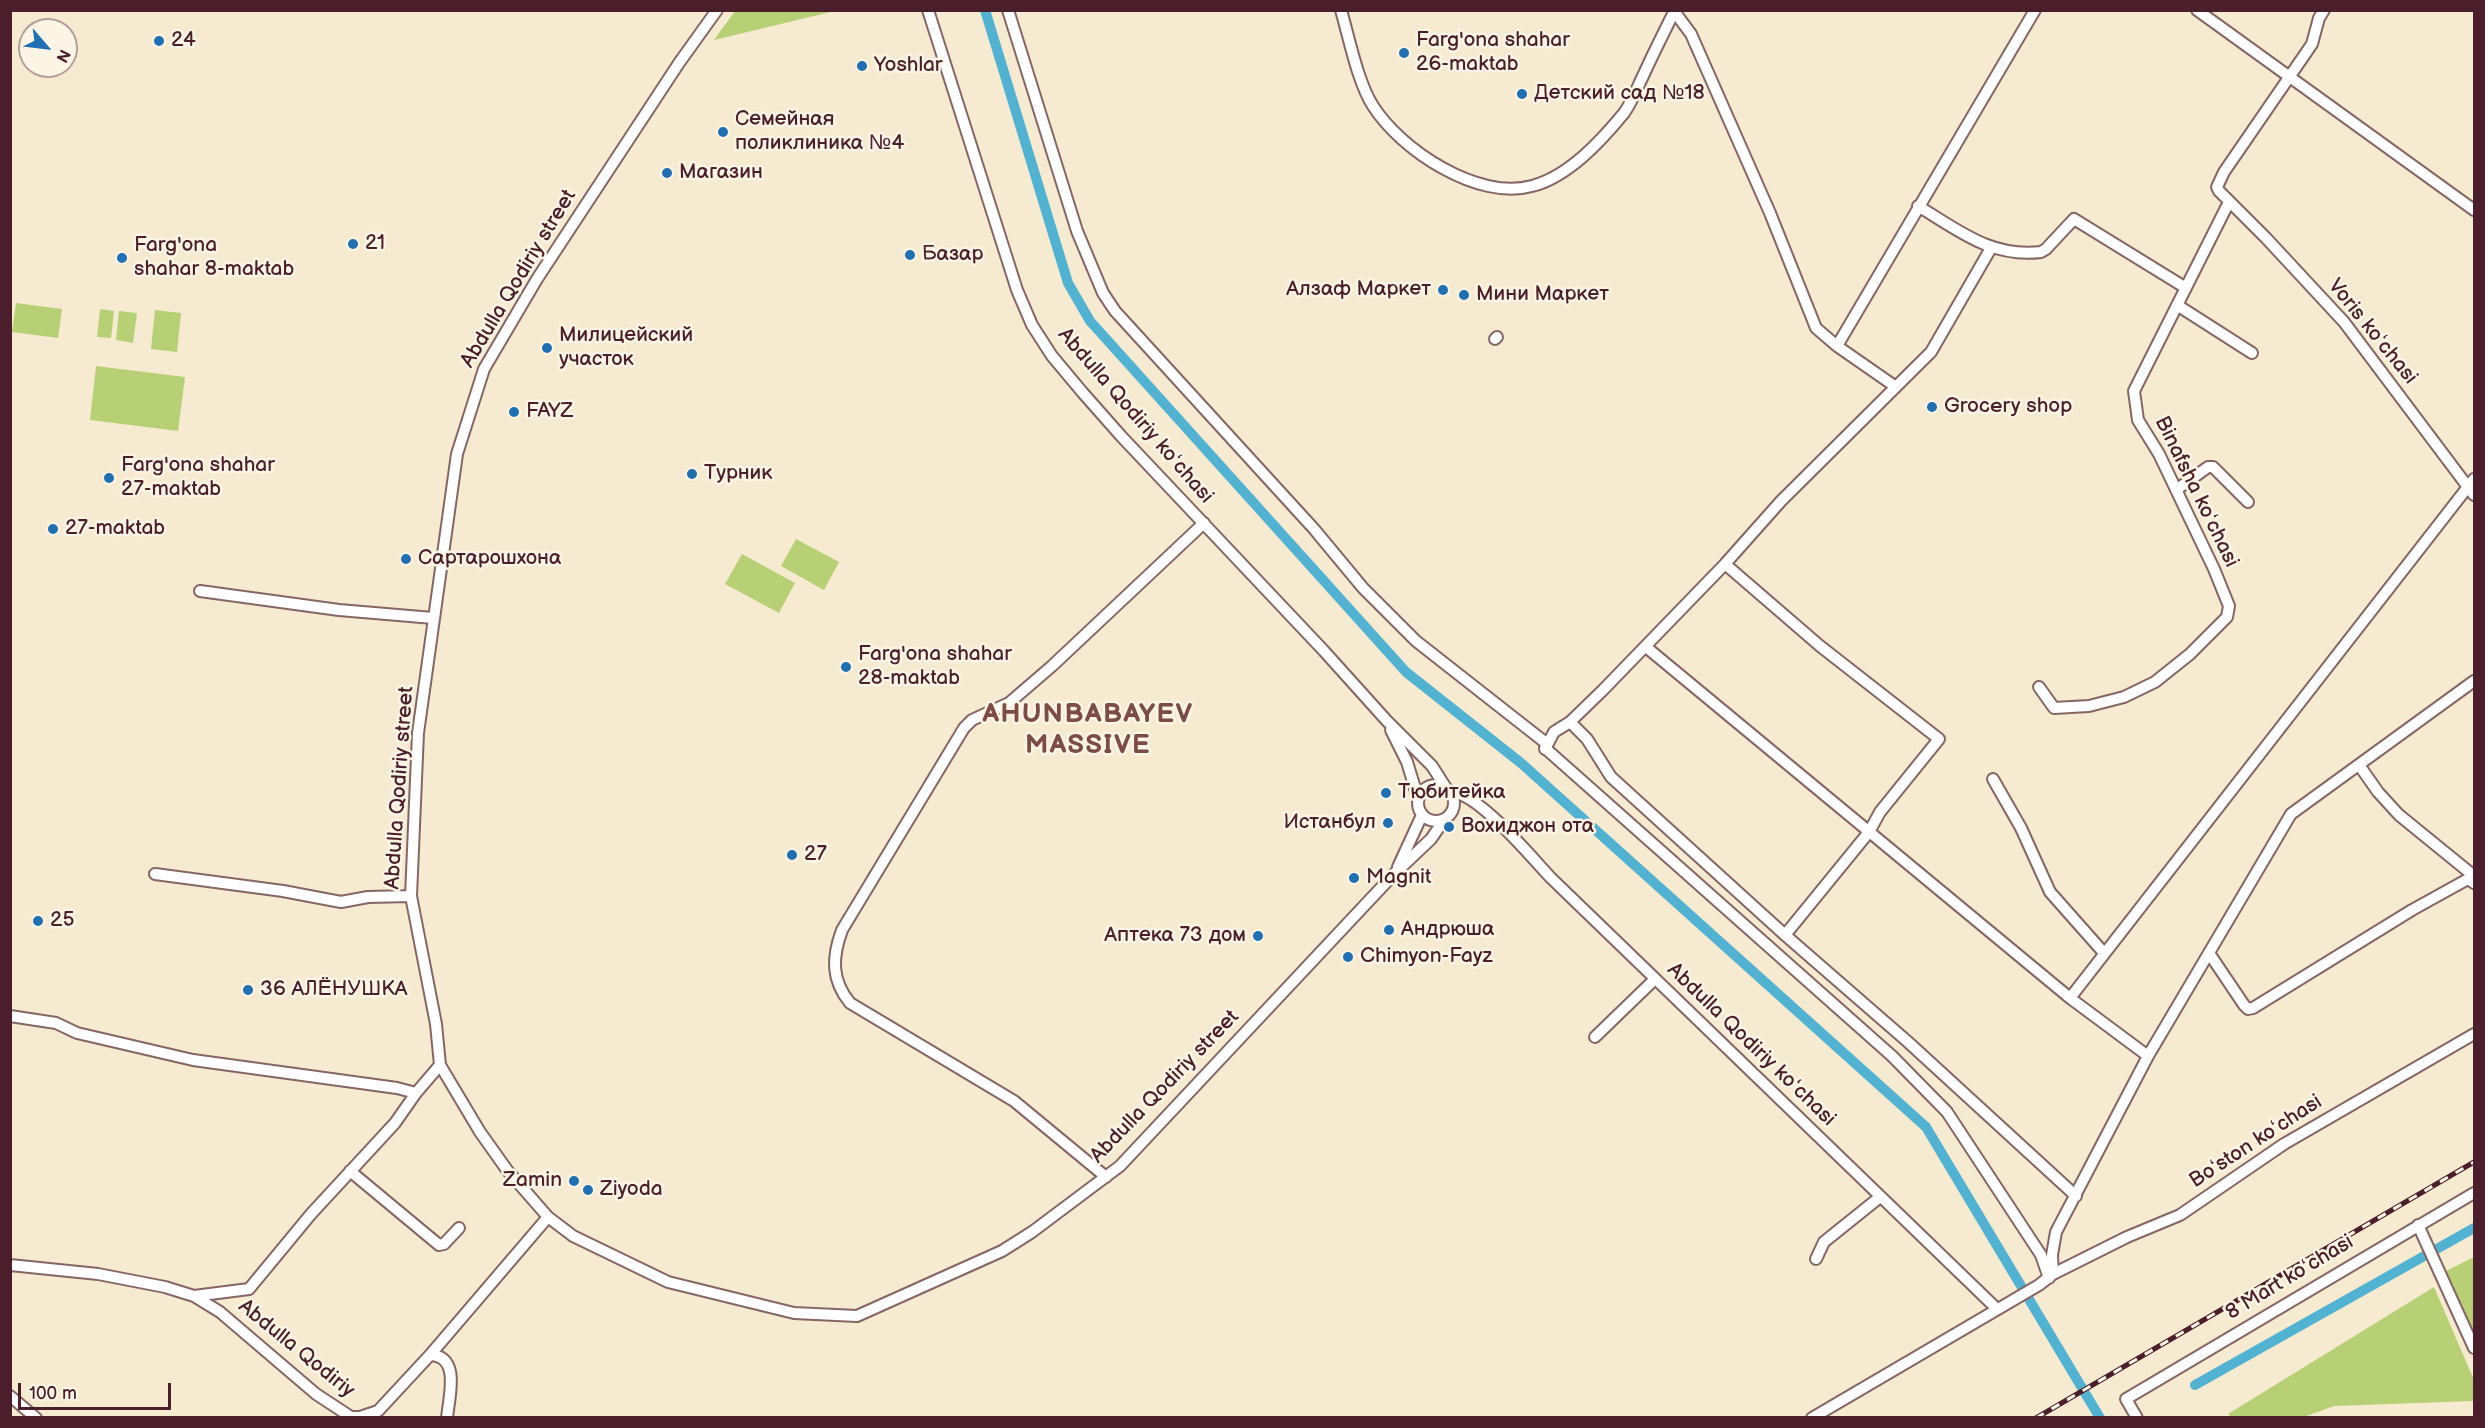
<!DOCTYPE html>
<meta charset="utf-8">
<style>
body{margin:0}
#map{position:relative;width:2485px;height:1428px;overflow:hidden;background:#f6ead1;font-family:"Balsamiq Sans",sans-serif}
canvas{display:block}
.frame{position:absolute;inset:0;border:12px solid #4a1f2b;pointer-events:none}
.north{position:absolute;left:18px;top:18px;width:60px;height:60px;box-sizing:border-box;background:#fcf5e5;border:2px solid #b59f9b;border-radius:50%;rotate:118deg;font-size:16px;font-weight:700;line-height:24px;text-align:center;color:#4a1f2b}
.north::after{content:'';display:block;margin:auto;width:21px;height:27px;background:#1f6fb2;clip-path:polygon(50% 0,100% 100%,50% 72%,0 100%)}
.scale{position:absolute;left:18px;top:1383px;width:153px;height:27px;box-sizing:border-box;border:3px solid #4a1f2b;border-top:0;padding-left:8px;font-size:18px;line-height:21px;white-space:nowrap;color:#4a1f2b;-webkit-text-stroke:4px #fcf5e5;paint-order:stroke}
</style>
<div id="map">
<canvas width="2485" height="1428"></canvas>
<div class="frame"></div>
<div class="north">N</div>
<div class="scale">100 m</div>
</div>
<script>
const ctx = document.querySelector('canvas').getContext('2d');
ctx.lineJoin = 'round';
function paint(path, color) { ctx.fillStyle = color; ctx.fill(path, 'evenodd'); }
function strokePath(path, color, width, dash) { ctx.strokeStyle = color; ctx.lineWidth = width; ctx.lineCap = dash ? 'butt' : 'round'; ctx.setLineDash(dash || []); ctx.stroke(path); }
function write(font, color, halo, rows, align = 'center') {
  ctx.font = font + ' "Balsamiq Sans",sans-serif'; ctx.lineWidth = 5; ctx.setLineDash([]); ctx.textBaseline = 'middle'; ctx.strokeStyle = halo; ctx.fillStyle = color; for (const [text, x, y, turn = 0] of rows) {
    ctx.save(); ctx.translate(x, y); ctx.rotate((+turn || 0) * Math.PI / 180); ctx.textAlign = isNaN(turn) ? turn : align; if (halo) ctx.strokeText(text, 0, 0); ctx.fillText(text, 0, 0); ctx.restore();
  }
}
paint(new Path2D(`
 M735,11V10L835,11L714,40Z
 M16,303L62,309L58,338L12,332Z
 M100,309L114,311L111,338L97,337Z
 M155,310L181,313L177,352L151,349Z
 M119,311L137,313L133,343L116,340Z
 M96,366L185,377L178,431L90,420Z
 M796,539L839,562L824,590L781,566Z
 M742,554L795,583L779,613L725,584Z
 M2474,1257V1333L2444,1272Z
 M2434,1287L2474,1380V1401L2334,1406L2304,1417H2231L2228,1414Z`), '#b8d075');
strokePath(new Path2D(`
 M985,10L1068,283L1090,321L1406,672L1521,763L1926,1127L2100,1418
 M2195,1385L2474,1228`), '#52b2d1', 10);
const minor = new Path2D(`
 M717,10L679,63L537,279L484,369L457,454L418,733L411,896L436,1024L440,1065L480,1132L507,1170L548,1217L573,1236L668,1282L794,1313L857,1316L1002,1251L1032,1232L1120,1166L1394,874L1431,839L1444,820
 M928,10L1017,290L1032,325L1052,356L1083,393L1121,436L1324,651L1387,721L1432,766L1446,788
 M1008,10L1077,231L1103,293L1115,311L1314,529L1363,588L1416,641L1546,743
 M1341,10C1349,38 1358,83 1373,106C1401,150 1478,201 1532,186C1568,177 1601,141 1624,113C1632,102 1637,88 1643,76C1653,54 1664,32 1675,10
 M2197,10L2474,210
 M2324,10L2319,18L2312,44L2224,172L2217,187L2219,191L2266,238L2344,322L2474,495
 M1674,11L1691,34L1770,213L1816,328L1837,346L1896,387
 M1918,206C1958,230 1991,258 2041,252L2046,249L2074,219L2186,288
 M2177,305L2252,353
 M1495,339L1497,337
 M1837,346L2035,10
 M2176,490L2208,467H2213L2248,502
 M1725,564L1820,646L1939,739L1880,812L1869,832L1785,935
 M200,591L339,610L433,618
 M1646,647L2070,998
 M2039,687L2054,708L2089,706L2124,697L2155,682L2190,654L2227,617L2229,606L2214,569L2159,454L2138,420L2134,391L2229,202
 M1570,722L1587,739L1611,777L1785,935L1908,1042L2076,1196
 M1391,730L1407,762L1418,798
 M1545,748L1892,1056L1947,1112L2041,1255L2049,1278
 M1545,749L1554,732L1570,722L1603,690L1725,564L1781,501L1931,352L1991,248
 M2359,765L2378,792L2399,815L2474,876
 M1993,779L2021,828L2050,892L2104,953
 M1418 803a18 18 0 1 1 36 0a18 18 0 1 1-36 0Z
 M1450,792C1477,791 1532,858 1551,878L1996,1308
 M1398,867L1422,815
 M155,874L283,891L341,902L368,897L411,896
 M2209,953L2244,1005L2248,1009L2253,1008L2412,910L2468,879L2474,883
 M10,1016L56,1023L77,1033L193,1060L397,1088L416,1093L440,1065
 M1595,1037L1655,979
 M2148,1056L2070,998L2474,479
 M350,1171L439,1245L444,1244L459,1228
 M1106,1177L1014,1101L850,1003C831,980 832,957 842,930L964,728L972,720L1009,703L1052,666L1204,523
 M2418,1225L2474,1348
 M1816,1259L1824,1242L1880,1197
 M10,1265L98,1274L165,1287L194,1296L220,1312L316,1394L351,1417H360L378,1411L430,1355L548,1217
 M2053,1274L2052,1255L2056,1232L2148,1056L2291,814L2474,681
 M194,1296L249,1289L311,1214L395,1123L416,1093
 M430,1355C461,1356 449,1396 447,1418
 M10,1396L36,1418
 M1812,1418L2039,1285L2053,1274L2127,1237L2180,1215L2284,1144L2474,1034
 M2137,1418L2126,1399L2474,1193`);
strokePath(minor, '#866665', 14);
strokePath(minor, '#fff', 10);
const rail = new Path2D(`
 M2036,1418L2474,1162`);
strokePath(rail, '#4a1f2b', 5);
strokePath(rail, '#fcf5e5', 3, [9]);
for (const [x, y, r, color] of [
 [159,41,6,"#1f6fb2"],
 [1404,53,6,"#1f6fb2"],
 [862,66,6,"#1f6fb2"],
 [1522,94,6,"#1f6fb2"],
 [723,132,6,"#1f6fb2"],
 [667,173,6,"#1f6fb2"],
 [353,244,6,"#1f6fb2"],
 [910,255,6,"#1f6fb2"],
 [122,258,6,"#1f6fb2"],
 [1443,290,6,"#1f6fb2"],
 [1464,295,6,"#1f6fb2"],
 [547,348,6,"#1f6fb2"],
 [1932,407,6,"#1f6fb2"],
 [514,412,6,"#1f6fb2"],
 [692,474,6,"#1f6fb2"],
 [109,478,6,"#1f6fb2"],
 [53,529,6,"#1f6fb2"],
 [406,559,6,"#1f6fb2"],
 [846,667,6,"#1f6fb2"],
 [1386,793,6,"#1f6fb2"],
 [1388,823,6,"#1f6fb2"],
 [1449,827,6,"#1f6fb2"],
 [792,855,6,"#1f6fb2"],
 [1354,878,6,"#1f6fb2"],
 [38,921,6,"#1f6fb2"],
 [1389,930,6,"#1f6fb2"],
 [1258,936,6,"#1f6fb2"],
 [1348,957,6,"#1f6fb2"],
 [248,990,6,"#1f6fb2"],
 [574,1181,6,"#1f6fb2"],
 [588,1190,6,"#1f6fb2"]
]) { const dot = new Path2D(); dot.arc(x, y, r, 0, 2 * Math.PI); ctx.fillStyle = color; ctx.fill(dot); strokePath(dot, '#fcf5e5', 2); }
write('21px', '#4a1f2b', '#fcf5e5', [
 ["24",171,41],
 ["Farg'ona shahar",1416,41],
 ["26-maktab",1416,65],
 ["Yoshlar",874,66],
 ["Детский сад №18",1534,94],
 ["Семейная",735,120],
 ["поликлиника №4",735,144],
 ["Магазин",679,173],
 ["21",365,244],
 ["Farg'ona",134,246],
 ["shahar 8-maktab",134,270],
 ["Базар",922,255],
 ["Алзаф Маркет",1431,290,"right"],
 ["Мини Маркет",1476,295],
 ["Милицейский",559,336],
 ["участок",559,360],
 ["Grocery shop",1944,407],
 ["FAYZ",526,412],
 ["Farg'ona shahar",121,466],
 ["27-maktab",121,490],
 ["Турник",704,474],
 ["27-maktab",65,529],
 ["Сартарошхона",418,559],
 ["Farg'ona shahar",858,655],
 ["28-maktab",858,679],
 ["Тюбитейка",1398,793],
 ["Истанбул",1376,823,"right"],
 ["Вохиджон ота",1461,827],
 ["27",804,855],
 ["Magnit",1366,878],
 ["25",50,921],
 ["Андрюша",1401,930],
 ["Аптека 73 дом",1246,936,"right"],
 ["Chimyon-Fayz",1360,957],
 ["36 АЛЁНУШКА",260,990],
 ["Zamin",562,1181,"right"],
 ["Ziyoda",600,1190]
], 'left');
write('21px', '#4a1f2b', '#fcf5e5', [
 ["Abdulla Qodiriy street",519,279,-59],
 ["Voris koʻchasi",2372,332,51],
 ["Abdulla Qodiriy koʻchasi",1135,416,49],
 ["Binafsha koʻchasi",2196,492,64],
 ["Abdulla Qodiriy street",400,788,-86],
 ["Abdulla Qodiriy koʻchasi",1751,1045,44],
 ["Abdulla Qodiriy street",1165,1087,-46],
 ["Boʻston koʻchasi",2256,1142,-33],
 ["8 Mart koʻchasi",2290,1278,-31],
 ["Abdulla Qodiriy",296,1349,39]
]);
ctx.letterSpacing = '1.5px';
write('bold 27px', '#7c4c45', '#fcf5e5', [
 ["AHUNBABAYEV",1088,715],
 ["MASSIVE",1088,746]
]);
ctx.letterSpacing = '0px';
</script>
